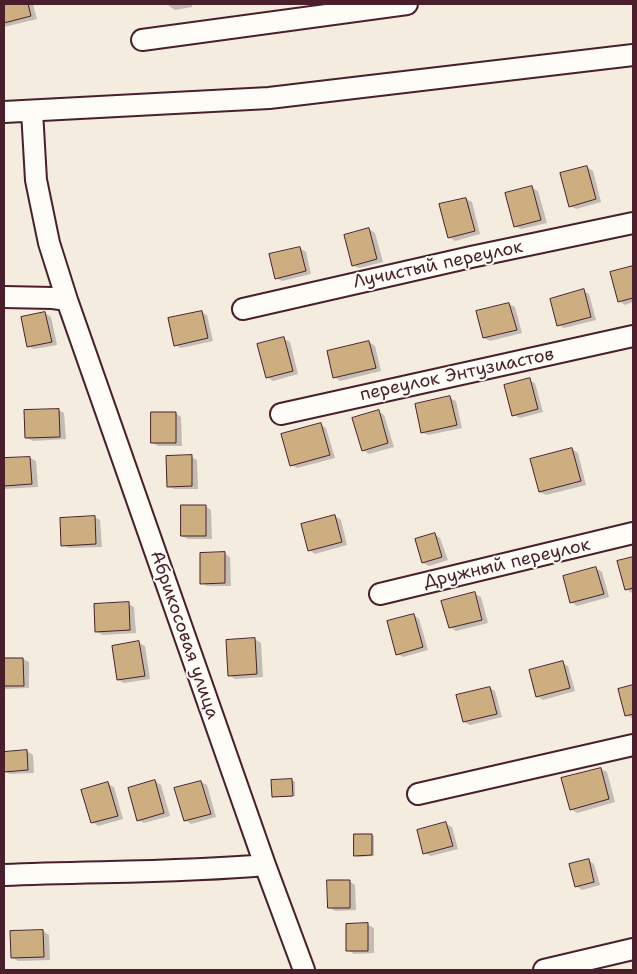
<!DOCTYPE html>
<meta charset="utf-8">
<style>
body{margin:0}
#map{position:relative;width:637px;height:974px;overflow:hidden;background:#f3ecdf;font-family:"Shantell Sans",sans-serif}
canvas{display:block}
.frame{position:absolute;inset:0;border:5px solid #4a1f2b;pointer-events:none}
</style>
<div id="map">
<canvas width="637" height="974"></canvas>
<div class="frame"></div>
</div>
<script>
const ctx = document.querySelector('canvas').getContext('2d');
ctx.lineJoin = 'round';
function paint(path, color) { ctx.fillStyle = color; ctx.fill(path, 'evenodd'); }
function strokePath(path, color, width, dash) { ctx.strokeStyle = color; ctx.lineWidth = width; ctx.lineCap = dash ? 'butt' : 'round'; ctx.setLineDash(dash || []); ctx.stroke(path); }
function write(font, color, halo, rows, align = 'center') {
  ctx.font = font + ' "Shantell Sans",sans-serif'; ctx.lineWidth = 4; ctx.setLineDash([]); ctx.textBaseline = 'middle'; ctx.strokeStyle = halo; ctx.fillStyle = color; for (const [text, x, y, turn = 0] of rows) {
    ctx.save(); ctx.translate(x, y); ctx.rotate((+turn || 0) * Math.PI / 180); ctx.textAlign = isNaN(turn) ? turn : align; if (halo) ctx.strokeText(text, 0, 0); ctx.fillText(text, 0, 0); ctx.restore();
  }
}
paint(new Path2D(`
 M4,4H33L37,19L4,27Z
 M168,4H192V7L175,10L169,6Z
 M587,167L593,171L601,202L576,209L570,206Z
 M532,188L538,191L547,223L521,229L515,226Z
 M466,199L472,202L480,234L455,241L449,237Z
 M369,229L375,233L383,262L359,268L353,265Z
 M300,248L306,252L311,274L282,281L276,278Z
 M633,267V302L625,305L619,301L611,273Z
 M583,291L589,294L596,320L564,328L558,325Z
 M509,304L515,307L522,333L490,341L484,338Z
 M201,312L207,315L213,341L181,348L175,345Z
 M45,313L51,317L57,345L34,349L28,346Z
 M284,339L290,342L298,374L273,381L267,377Z
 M369,342L375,346L381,371L340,381L335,377Z
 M529,380L535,383L543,412L520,418L514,415Z
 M450,398L456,401L462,428L428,435L422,432Z
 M58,410L64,413L66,439L33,441L27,438Z
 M378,411L384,415L394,447L369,454L363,450Z
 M175,413L181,417L182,446H158L152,442Z
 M320,424L326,428L335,458L297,468L291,465Z
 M572,449L578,453L586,485L546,495L540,492Z
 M191,457L197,460L198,489H174L168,486Z
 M30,458L36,461L38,487L4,489V459Z
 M205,506L211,510L212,539H188L182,536Z
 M335,516L341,520L347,545L315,554L309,550Z
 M94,517L100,520L102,547L69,548L63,545Z
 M434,534L440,538L448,560L429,566L423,563Z
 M224,553L230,557L231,586H207L201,583Z
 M633,558V593H632L626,589L619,562Z
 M596,568L602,572L609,597L577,606L571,602Z
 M475,594L481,597L488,623L456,631L450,627Z
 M128,604L134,607L136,633L103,635L97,632Z
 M414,615L419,619L428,650L403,657L397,654Z
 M255,639L261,643L263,677L235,679L229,675Z
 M139,643L145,646L150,679L124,683L118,680Z
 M4,659H23L29,662V688L4,689Z
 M562,663L568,666L575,691L543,700L537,696Z
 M633,686V718H632L626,715L619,690Z
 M490,688L495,691L502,717L470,725L464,722Z
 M27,751L33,755L34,773L10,774L4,771V753Z
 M601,769L607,772L615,802L577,813L571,809Z
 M292,780L295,782V796L276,797L273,796Z
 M155,781L161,785L170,816L144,823L138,820Z
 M201,782L207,785L216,817L191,824L185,820L176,789Z
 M108,784L114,787L123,819L98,826L92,822Z
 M446,824L452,827L458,849L431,856L425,853Z
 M371,835L374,836V856L358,857L355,855Z
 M588,860L594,864L600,885L582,890L576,886Z
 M349,881L355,885L356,910L335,911L329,907Z
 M368,925L374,928V953L354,954L348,950Z
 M43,931L49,935L50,960L18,961L12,957Z`), '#0003');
const building = new Path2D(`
 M4,4H28L31,16L4,23Z
 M587,166L596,199L569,207L560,173Z
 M532,186L541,220L514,227L505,193Z
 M466,198L475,231L448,238L439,204Z
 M369,228L377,259L352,266L344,235Z
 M300,247L306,271L275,279L269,254Z
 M633,266V298L618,302L610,272Z
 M584,289L591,317L557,326L550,299Z
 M509,303L517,330L483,338L476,311Z
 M202,311L208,338L174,346L168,318Z
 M45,312L52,342L27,347L21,317Z
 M284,337L293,371L266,378L257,344Z
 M369,341L376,368L333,378L327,351Z
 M530,378L538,409L512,416L504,385Z
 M450,396L457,425L421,433L415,404Z
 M59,409L60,437L25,438L24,410Z
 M379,410L388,443L362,451L352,418Z
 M151,412H176V443H151Z
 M321,423L330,455L290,466L281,434Z
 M572,448L581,481L539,492L530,459Z
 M192,455V486L167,487L166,456Z
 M30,457L32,484L4,486V458Z
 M181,505H206V536H181Z
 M335,515L342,542L308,551L301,524Z
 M95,516L96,544L61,546L60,518Z
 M435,533L442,557L422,563L415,539Z
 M225,552V583L200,584V553Z
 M633,557V588L625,590L617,561Z
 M596,567L604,594L570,603L563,576Z
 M475,592L482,620L449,628L441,601Z
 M129,602L130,630L95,632L94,604Z
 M414,614L423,647L396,655L387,621Z
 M255,638L257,674L228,676L226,640Z
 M139,641L145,676L117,680L112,646Z
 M4,658H23L24,686H4Z
 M563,661L570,688L536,697L529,670Z
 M633,685V714L625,716L618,689Z
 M490,687L497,714L463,722L456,695Z
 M27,750L28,770L4,772V752Z
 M601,768L609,799L570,810L561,778Z
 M292,779L293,796L272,797L271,780Z
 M155,780L164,813L137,821L128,788Z
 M201,781L211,814L184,821L174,788Z
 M108,782L118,816L91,823L81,790Z
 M446,822L453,846L423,854L417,830Z
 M354,834H372V855L354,856Z
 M589,859L594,882L575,887L569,864Z
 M327,880H350V908H328Z
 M368,923V951H346V924Z
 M43,930L44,957L11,958L10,931Z`);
paint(building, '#cdae81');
strokePath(building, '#4a1f2b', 1);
const minor = new Path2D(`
 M142,40L407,4
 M32,111L36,180L49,243L67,300L265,865L304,970
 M4,112L269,98L633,55
 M4,297L53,298L67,300
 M243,309L471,257L633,223
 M281,414L633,336
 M380,594L633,533
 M418,794L633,745
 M4,875C91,871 178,873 265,865
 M544,970L633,949`);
strokePath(minor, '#4a1f2b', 24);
strokePath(minor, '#fdfcf7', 20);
write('18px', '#4a1f2b', '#fdfcf7', [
 ["Лучистый переулок",438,265,-12],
 ["переулок Энтузиастов",457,375,-12],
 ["Дружный переулок",507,564,-13],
 ["Абрикосовая улица",184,635,71]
]);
</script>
